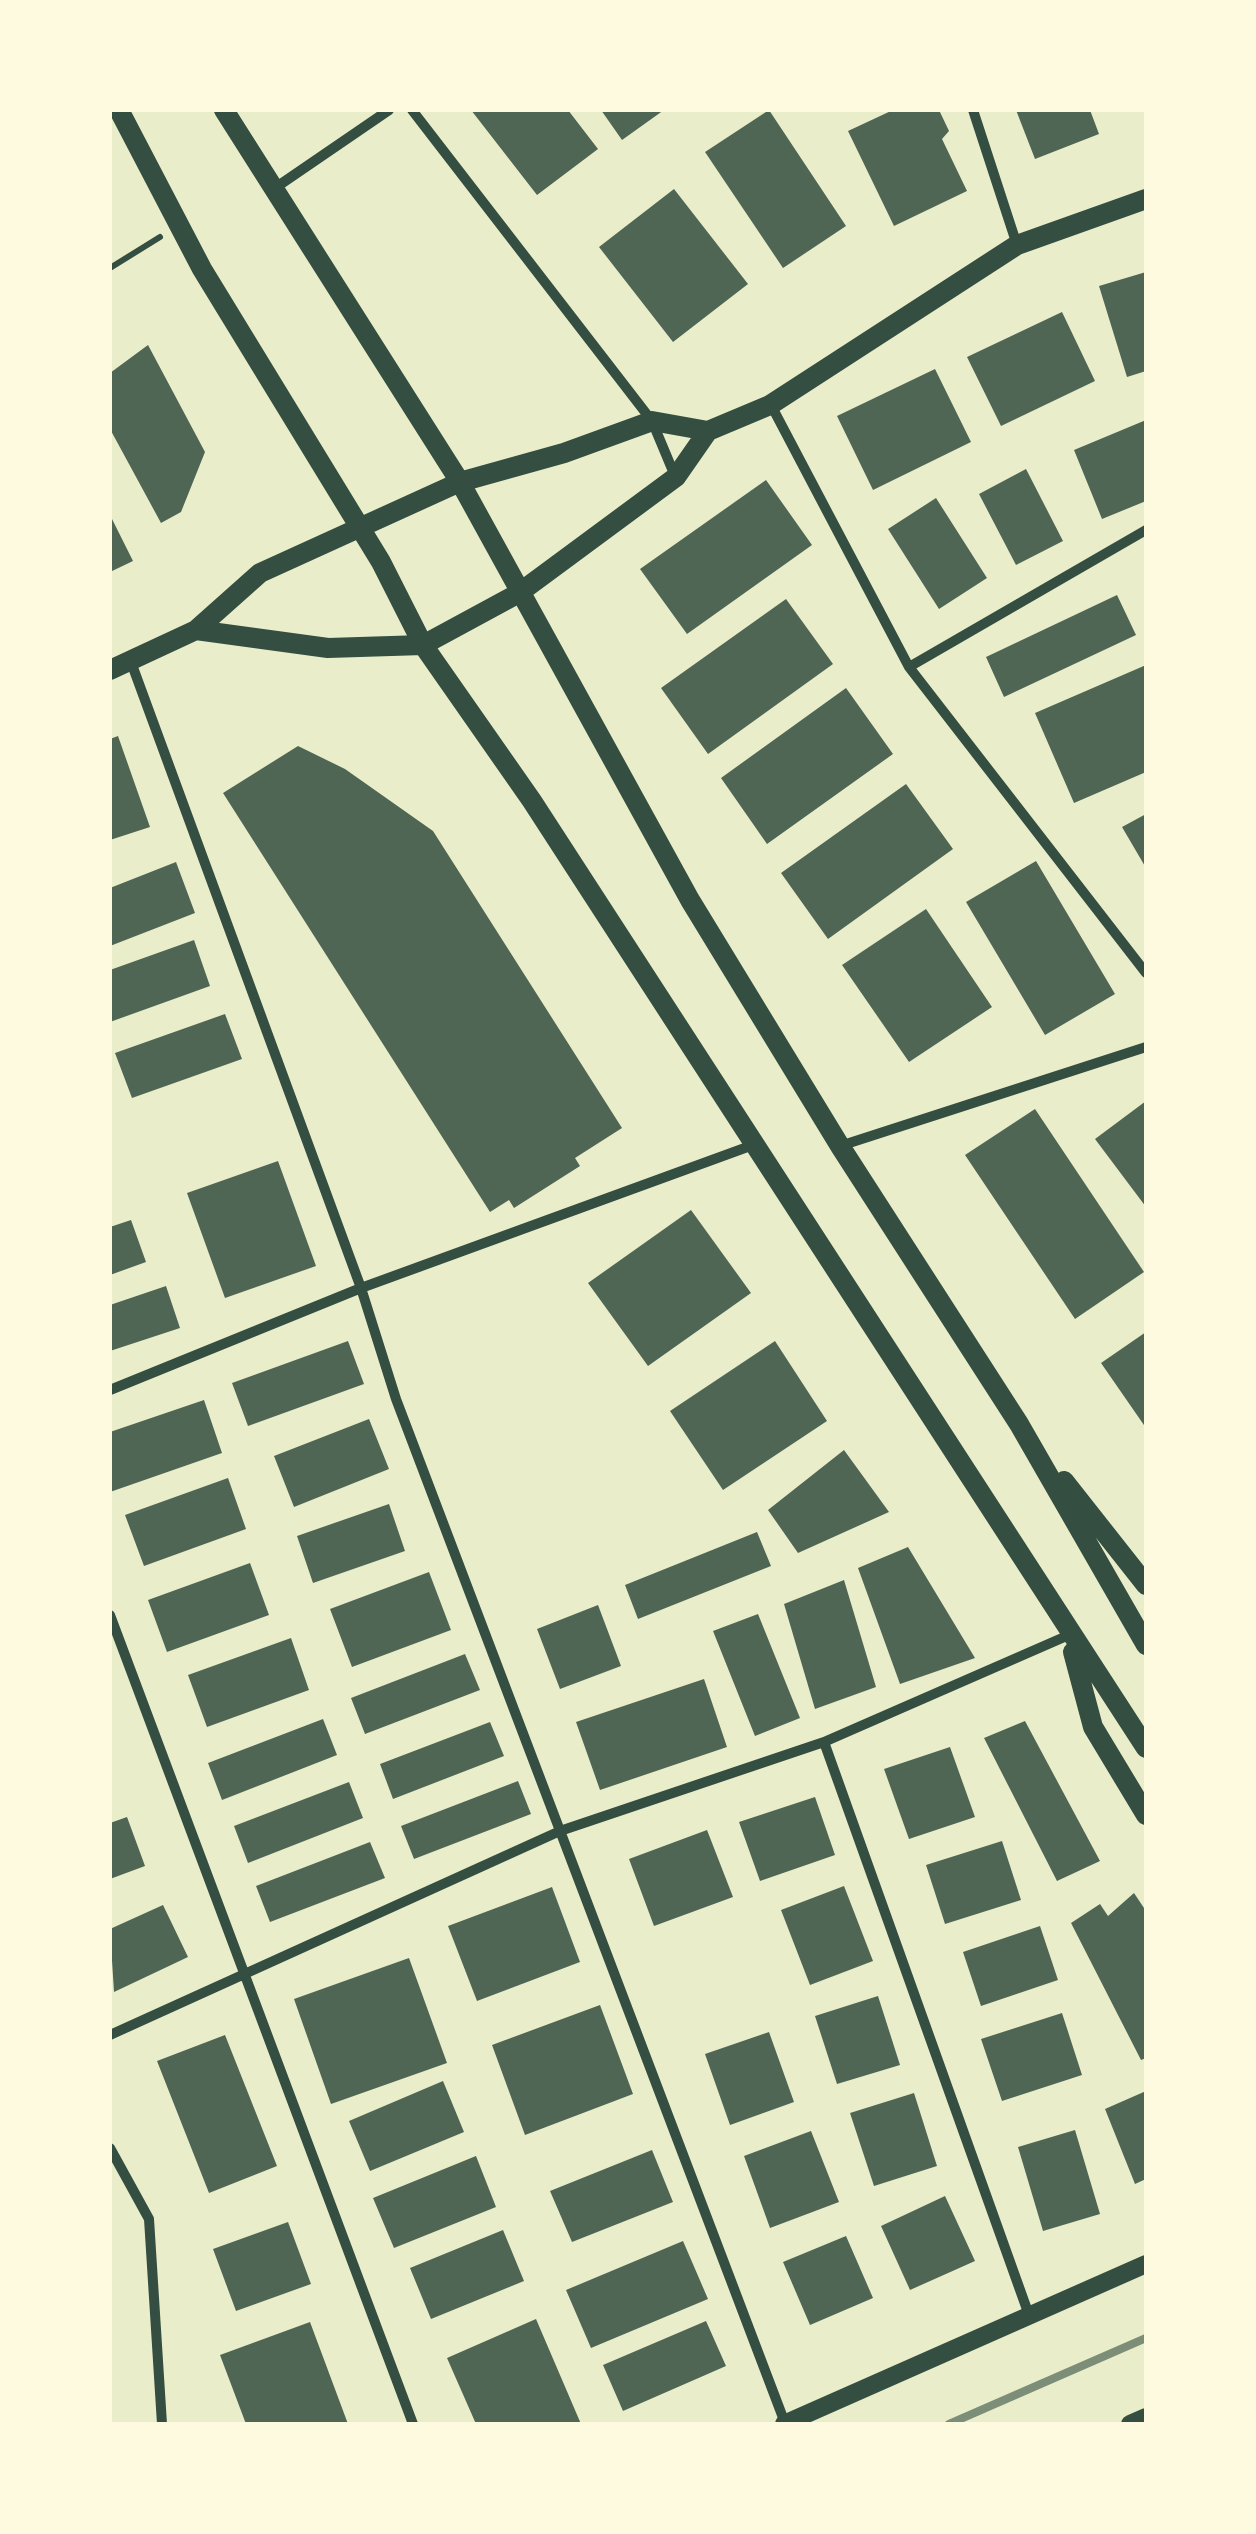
<!DOCTYPE html>
<style>
body{margin:0}
#map{position:relative;width:1256px;height:2534px;overflow:hidden;background:#e9edc9;font-family:"IBM Plex Sans",sans-serif}
canvas{display:block}
.frame{position:absolute;inset:0;border:112px solid #fefae0;pointer-events:none}
</style>
<div id="map">
<canvas width="1256" height="2534"></canvas>
<div class="frame"></div>
</div>
<script>
const ctx = document.querySelector('canvas').getContext('2d');
ctx.lineJoin = 'round';
function paint(path, color) { ctx.fillStyle = color; ctx.fill(path, 'evenodd'); }
function strokePath(path, color, width, dash) { ctx.strokeStyle = color; ctx.lineWidth = width; ctx.lineCap = dash ? 'butt' : 'round'; ctx.setLineDash(dash || []); ctx.stroke(path); }
paint(new Path2D(`
 M471,110H568L598,149L537,195Z
 M601,110H664L622,140Z
 M769,110L846,226L783,268L705,152Z
 M893,110H939L949,131L942,139L967,191L894,226L848,131Z
 M1016,110H1090L1099,134L1035,159Z
 M674,189L748,284L673,342L599,247Z
 M1146,272V371L1127,377L1099,286Z
 M1062,312L1095,381L1001,426L967,357Z
 M148,345L205,452L181,512L161,523L110,429V373Z
 M935,369L971,442L873,490L837,416Z
 M1146,420V501L1102,519L1074,450Z
 M1026,469L1063,541L1016,565L979,494Z
 M766,480L812,545L687,634L640,569Z
 M936,498L987,578L939,609L888,529Z
 M110,515L133,561L110,572Z
 M1117,595L1136,635L1004,697L986,657Z
 M786,599L833,664L708,754L661,688Z
 M1146,665V772L1074,803L1035,713Z
 M846,688L893,754L767,844L721,778Z
 M118,736L150,827L110,840V739Z
 M298,746L345,769L433,831L622,1128L575,1158L580,1166L514,1208L509,1200L490,1212L223,793Z
 M906,784L953,849L828,939L781,873Z
 M1146,814V868L1122,827Z
 M1036,861L1115,994L1045,1035L966,902Z
 M176,862L195,913L110,946V888Z
 M926,909L992,1007L909,1062L842,965Z
 M194,940L210,986L110,1022V970Z
 M225,1014L242,1059L132,1098L115,1053Z
 M1146,1101V1207L1095,1139Z
 M1035,1109L1144,1272L1075,1319L965,1155Z
 M278,1161L316,1266L225,1298L187,1193Z
 M691,1210L751,1293L648,1366L588,1283Z
 M131,1220L146,1262L110,1275V1227Z
 M166,1286L180,1328L110,1351V1305Z
 M1146,1332V1428L1101,1363Z
 M348,1341L364,1384L248,1426L232,1383Z
 M775,1341L827,1421L723,1490L670,1411Z
 M204,1400L222,1453L110,1492V1432Z
 M369,1419L389,1469L294,1507L274,1456Z
 M844,1450L889,1512L798,1553L768,1510Z
 M228,1478L246,1529L144,1566L125,1515Z
 M389,1504L405,1551L313,1583L297,1536Z
 M757,1532L771,1566L638,1619L625,1585Z
 M908,1547L975,1658L900,1684L858,1568Z
 M250,1563L269,1615L167,1652L148,1600Z
 M429,1572L451,1630L352,1667L330,1609Z
 M844,1580L876,1687L815,1709L784,1604Z
 M598,1605L621,1666L560,1689L537,1629Z
 M758,1614L800,1718L755,1736L713,1631Z
 M291,1638L309,1690L207,1727L188,1675Z
 M465,1654L480,1690L365,1734L351,1698Z
 M704,1679L727,1747L600,1790L576,1722Z
 M323,1719L337,1755L222,1800L208,1763Z
 M1025,1721L1100,1861L1057,1881L984,1738Z
 M490,1722L504,1756L393,1799L380,1764Z
 M950,1747L975,1817L909,1839L884,1769Z
 M518,1781L531,1814L414,1859L401,1826Z
 M349,1782L363,1818L248,1863L234,1826Z
 M815,1797L835,1855L760,1881L739,1822Z
 M127,1817L145,1866L110,1879V1823Z
 M707,1830L733,1897L654,1926L629,1859Z
 M1002,1841L1021,1900L945,1924L926,1865Z
 M370,1842L385,1878L270,1922L256,1886Z
 M844,1886L873,1961L810,1985L781,1910Z
 M552,1887L580,1962L477,2001L448,1926Z
 M1134,1893L1146,1911V2058L1141,2060L1071,1923L1100,1904L1108,1916Z
 M163,1905L188,1957L114,1992L110,1929Z
 M1040,1926L1058,1980L981,2006L963,1952Z
 M409,1958L447,2063L331,2104L294,1999Z
 M878,1996L900,2065L837,2084L815,2016Z
 M600,2005L633,2094L525,2135L492,2045Z
 M1062,2013L1082,2075L1002,2101L981,2039Z
 M769,2032L794,2102L730,2125L705,2054Z
 M225,2035L277,2166L209,2193L157,2061Z
 M443,2081L464,2132L370,2171L349,2121Z
 M1146,2091V2179L1135,2184L1105,2109Z
 M914,2093L937,2166L874,2186L850,2113Z
 M1075,2130L1100,2214L1043,2231L1018,2147Z
 M811,2131L839,2202L770,2228L744,2156Z
 M652,2150L673,2202L572,2242L550,2191Z
 M476,2156L496,2207L394,2248L373,2198Z
 M945,2196L975,2261L910,2290L881,2226Z
 M288,2222L311,2284L236,2311L213,2249Z
 M503,2230L524,2281L431,2319L410,2268Z
 M846,2236L873,2298L810,2325L783,2262Z
 M683,2241L708,2299L591,2348L566,2290Z
 M536,2319L581,2424H476L447,2358Z
 M706,2321L726,2366L623,2411L603,2365Z
 M310,2322L348,2424H246L220,2355Z`), '#4f6655');
strokePath(new Path2D(`
 M110,268L160,237`), '#344e41', 6);
strokePath(new Path2D(`
 M412,110L652,421L675,476
 M973,110L1017,245
 M275,188L389,110
 M771,405L909,667L1146,973
 M131,662L361,1288L396,1399L785,2423
 M909,667L1146,530
 M840,1146L1146,1047
 M110,1390L361,1288L753,1145
 M110,1615L413,2424
 M824,1742L1029,2315
 M110,2035L560,1831L824,1742L1069,1635
 M110,2148L149,2219L162,2424`), '#344e41', 10);
strokePath(new Path2D(`
 M784,2424L1146,2264
 M1130,2424L1146,2417`), '#344e41', 18);
strokePath(new Path2D(`
 M119,110L202,269L381,562L423,645L532,801L1146,1748
 M224,110L460,482L690,900L840,1146L1019,1424L1146,1645
 M708,431L770,405L1017,245L1146,199
 M196,630L328,648L423,645L519,593L676,477L708,431
 M110,670L196,630L260,573L460,482L564,453L652,421L708,431
 M1064,1481L1146,1585
 M1073,1652L1093,1727L1146,1815`), '#344e41', 20);
strokePath(new Path2D(`
 M949,2424L1146,2338`), '#7c8e77', 8);
</script>
